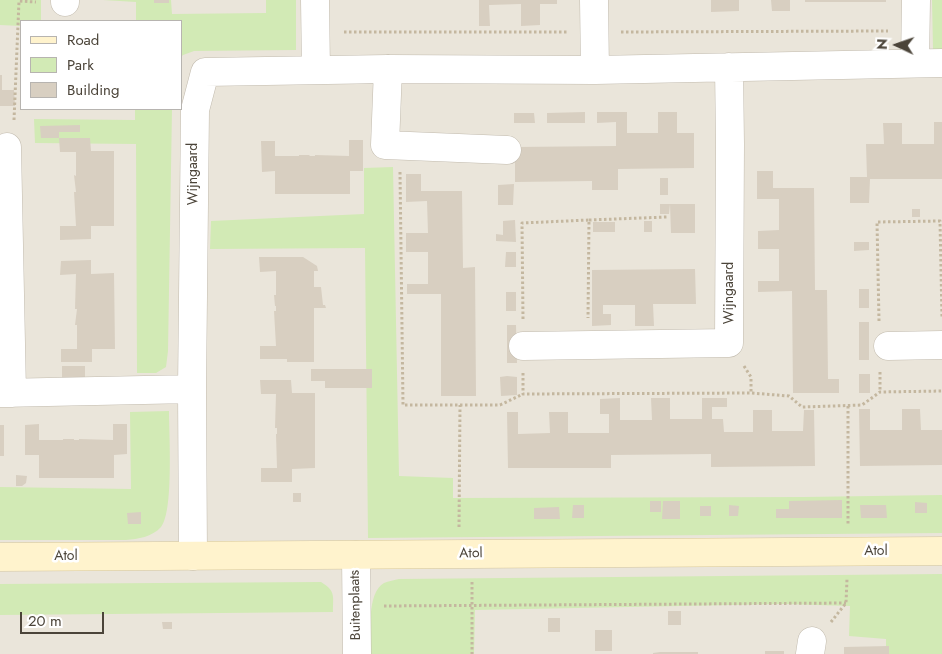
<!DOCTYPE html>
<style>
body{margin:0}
#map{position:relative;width:942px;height:654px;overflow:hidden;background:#f6f3ec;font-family:Jost,sans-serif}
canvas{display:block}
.legend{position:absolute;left:20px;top:20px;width:162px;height:90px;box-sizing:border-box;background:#fff;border:1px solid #b7b4b0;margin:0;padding:6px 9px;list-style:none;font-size:15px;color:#4b4439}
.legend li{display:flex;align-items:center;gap:10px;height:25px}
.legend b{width:25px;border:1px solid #b7b4b0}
.north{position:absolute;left:872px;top:20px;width:50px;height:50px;-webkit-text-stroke:4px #fff;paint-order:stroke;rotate:273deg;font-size:14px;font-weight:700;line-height:20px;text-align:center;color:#4b4439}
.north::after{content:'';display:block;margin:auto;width:18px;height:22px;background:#4b4439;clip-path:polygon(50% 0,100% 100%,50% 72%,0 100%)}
.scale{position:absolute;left:20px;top:612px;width:84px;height:22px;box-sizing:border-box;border:2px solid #4b4439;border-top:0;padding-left:6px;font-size:15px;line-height:18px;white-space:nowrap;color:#4b4439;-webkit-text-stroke:4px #fff;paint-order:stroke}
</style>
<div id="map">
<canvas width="942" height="654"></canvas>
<ul class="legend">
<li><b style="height:6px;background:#fff3cd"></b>Road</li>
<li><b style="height:14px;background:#d2eab5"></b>Park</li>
<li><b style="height:14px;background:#d8cfc1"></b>Building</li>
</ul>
<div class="north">N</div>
<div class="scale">20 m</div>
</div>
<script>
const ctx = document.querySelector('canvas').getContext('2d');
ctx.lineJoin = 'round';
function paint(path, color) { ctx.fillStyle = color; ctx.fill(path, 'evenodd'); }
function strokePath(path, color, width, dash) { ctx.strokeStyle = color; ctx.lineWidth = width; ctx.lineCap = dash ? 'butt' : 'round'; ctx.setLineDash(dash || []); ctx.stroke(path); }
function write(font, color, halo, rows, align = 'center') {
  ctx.font = font + ' Jost,sans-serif'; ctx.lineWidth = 5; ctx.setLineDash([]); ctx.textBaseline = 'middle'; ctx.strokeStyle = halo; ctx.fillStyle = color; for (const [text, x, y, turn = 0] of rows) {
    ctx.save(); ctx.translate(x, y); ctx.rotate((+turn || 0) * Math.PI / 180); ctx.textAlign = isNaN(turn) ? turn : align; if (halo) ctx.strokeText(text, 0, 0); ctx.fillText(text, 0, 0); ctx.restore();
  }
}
paint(new Path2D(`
 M0,0H942V654H0ZM21,21H181V109H21Z`), '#eae5da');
paint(new Path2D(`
 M0,0H41V21H21V26L0,25Z
 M103,0H171L172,14L266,13V0H296V50L194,51L183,55L181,57V21H136V2Z
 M932,0H942V49H933Z
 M135,109H172L168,351L166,367L156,373H137L136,144L35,143L34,119L135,120Z
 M393,167L399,476L453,478V498L804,497L942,495V533L368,538L365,248L210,249L211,221L364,214V168Z
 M169,411C169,433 174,512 161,527C152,537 138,539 126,540H0V487L131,489L130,412Z
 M942,574V654H886V639L849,636L850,606L783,604L475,610L474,654H371C371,636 366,593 384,583C388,581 395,580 399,579Z
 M321,582C336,591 333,596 333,612L0,615V584Z`), '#d2eab5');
paint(new Path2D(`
 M154,0H169V3H154Z
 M479,0H557V4H540V25L521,26V4L489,5L490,26H479Z
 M711,0H739V11L711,12Z
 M771,0H790V11H772Z
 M805,0H886V2H805Z
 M0,75H2V90H14L15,106H0Z
 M585,112V123H547V113Z
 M597,112H627V133H658V112H677V133H694V168L618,169V190H592V181L515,182V147L616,146V122L597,123Z
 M514,113H534L535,123H514Z
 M934,122H942V179H870L869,203H850V177H867L866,144H884L883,123H902V144H934Z
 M80,125V132H59V138H41L40,126Z
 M59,138H90L91,151H114V226H91V239L60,240V226H76L74,192H76L74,175L76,176V152H60Z
 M349,140H363V171H350V194H275V171L262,172L261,141H275V156H299V155H309L310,156H315V155L349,156Z
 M757,171H773V188H814L815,290H827L828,379H839V393H793L792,291L758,292V281H779V249H758V231L779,230V199H757Z
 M406,174H421V191H462L463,268L475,267L476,396H441V294H407V284H428V252H406V233H428L427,201L406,202Z
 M660,178H668V195H660Z
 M514,184L513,205H498V185Z
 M660,204H670L669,214H660Z
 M670,204H695V233H671Z
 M912,209H920V217H912Z
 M515,220L516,242L496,241V234L503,235V221Z
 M644,221H652V232H644Z
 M593,222H615V232H593Z
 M854,242H869V250L854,251Z
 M506,252H516V267H505Z
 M259,257H303L317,266L318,271H314V287H321L323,305H325L326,308H314V362H287V359H260V346H276L274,311H276V306H275L274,295H276V271L260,272Z
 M91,260V274L114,273L115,349H92V362H61V349H77V325H75L77,309H75L76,274L60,275L61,261Z
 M695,269L696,304H653L654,326H635V305H603V314H611V325L592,326V270Z
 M859,289H869V308H859Z
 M506,292H516V311H506Z
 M859,322H869V360H859Z
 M507,325H516L517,363H507Z
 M62,366H85V378L62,379Z
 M311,369H372V388H325V381H311Z
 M859,374H870V393H859Z
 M507,376L517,377V395L501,396L500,377Z
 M260,380H291L292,393H315V468L292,469V482H261V468H277L276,434H277V428H275L276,394H261Z
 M620,398V420H652L651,398H670V419H702V398H727V407H712V419H723L724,432H753V410H772V431H803L804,410H814L815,466L711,467V454L611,455V468H508L507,412H518V434L550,433L549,412H568V433H609V414H600V399Z
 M859,409H870V430H902V409H920L921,430H942V465L860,466Z
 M39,424V440H63V439H74V440H79V439L113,440V424H127V454L114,455V478H39V455H25V425Z
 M0,425H4V456H0Z
 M16,475L27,476L26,483L22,486H16Z
 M293,493H301V502H293Z
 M842,500V518H776V509H789V501Z
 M650,501H661V512H650Z
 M663,501H680V519H662Z
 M915,502L927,503V513H915Z
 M573,505H584V518H572Z
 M729,505L739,506L738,516H729Z
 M860,505H886L887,518H861Z
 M700,506H711V516H700Z
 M559,507L560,519H534V508Z
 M141,512V524H128L127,513Z
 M668,611H681V625H668Z
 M548,618H560V632H548Z
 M162,622H172V629H163Z
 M595,630H612V651H595Z
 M889,646V654H844V647Z
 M765,651H784V654H765Z
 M660,652H698V654H653V653Z`), '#d8cfc1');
const street = new Path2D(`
 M315,0L316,70
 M594,0L595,70
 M65,2V0
 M915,63L916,0
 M388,69L385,145L507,150
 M7,147L12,393
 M523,346L729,343L730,144L729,67
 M888,346L942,345
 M0,393L192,389
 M356,555L357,654
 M193,556L192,389L195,110L205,72L388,69L595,70L942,63
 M810,654L812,641`);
const secondary = new Path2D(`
 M0,557L942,551`);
strokePath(street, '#c2bbae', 29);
strokePath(secondary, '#d6c79b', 29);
strokePath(new Path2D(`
 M344,32H568
 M621,32L888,31
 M14,120L19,1L36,2
 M400,172L403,405H500L523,394
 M589,220L667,217
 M523,319L522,223L589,220L588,318
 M879,321L877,222L940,221L942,318
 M744,366L751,377V393
 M880,372V392
 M523,373V394L751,393L789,396L802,407L862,405L880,392L942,391
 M848,406V525
 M459,527L460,405
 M472,582V654
 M384,606L846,603
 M831,622L846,603L847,579`), '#c4b79f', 3, [2.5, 2.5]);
strokePath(street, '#fff', 28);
strokePath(secondary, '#fff3cd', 28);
write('14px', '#4b4439', '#fff', [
 ["Wijngaard",194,174,-90],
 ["Wijngaard",730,293,-90],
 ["Atol",876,552],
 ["Atol",471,554,-1],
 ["Atol",66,557],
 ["Buitenplaats",356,605,-91]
]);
</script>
